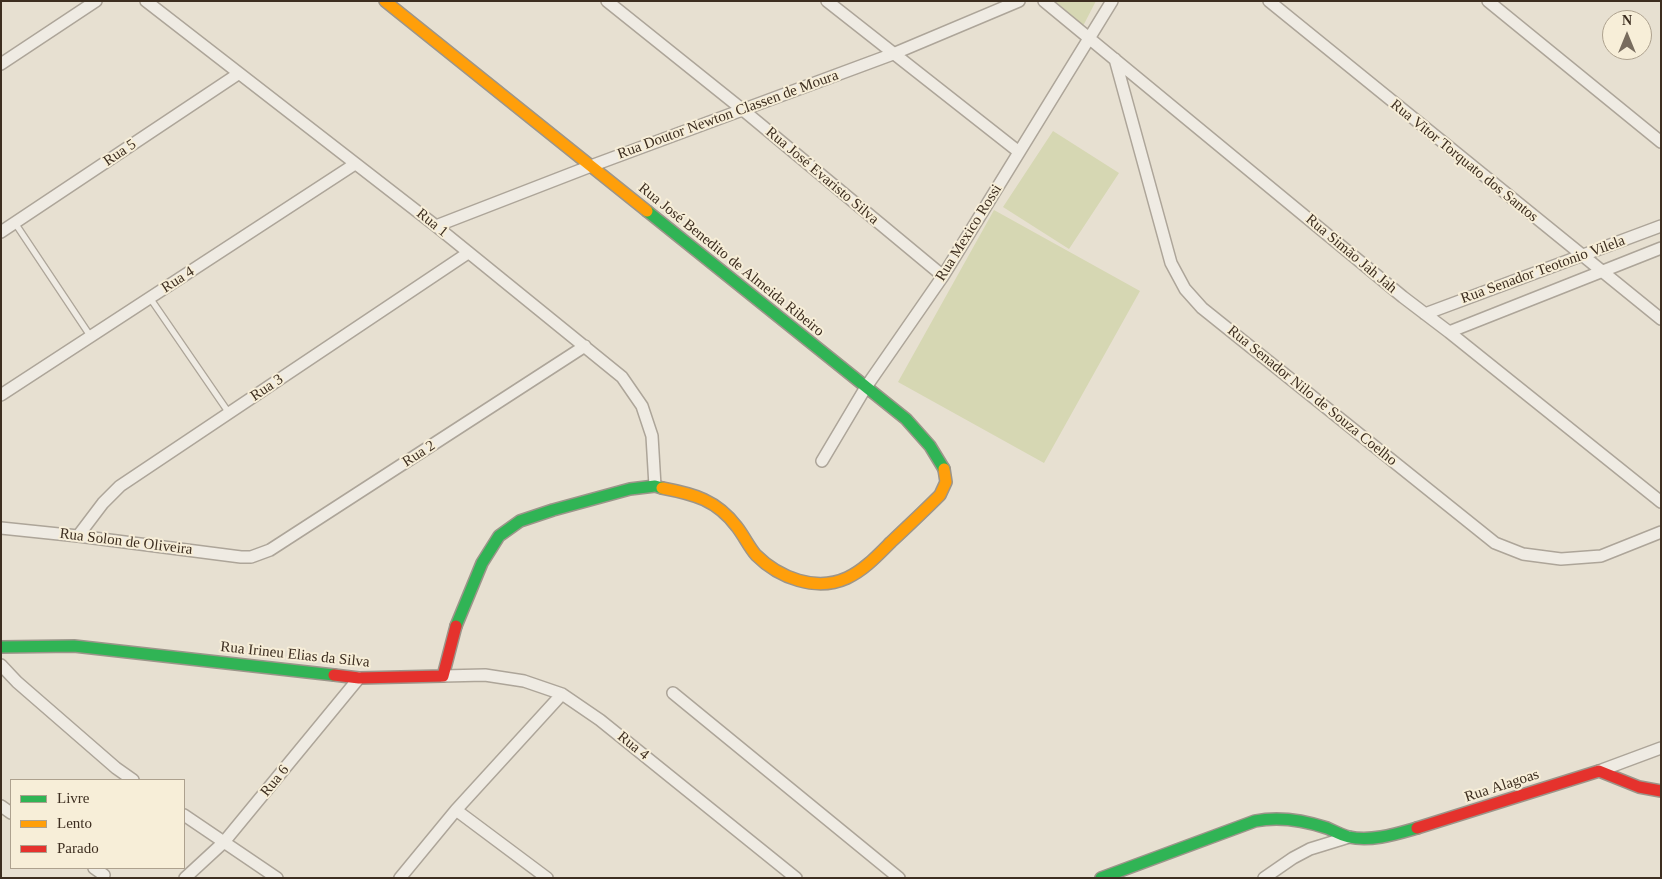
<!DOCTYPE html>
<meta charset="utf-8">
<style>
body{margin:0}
#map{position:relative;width:1662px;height:879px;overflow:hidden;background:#e7e0d1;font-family:"Times New Roman",serif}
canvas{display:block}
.frame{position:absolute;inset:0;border:2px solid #3d2e20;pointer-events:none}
.legend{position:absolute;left:10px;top:779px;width:175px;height:90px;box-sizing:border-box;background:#f7eed8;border:1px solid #ada18e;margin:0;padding:6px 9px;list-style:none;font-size:15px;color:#3d2e20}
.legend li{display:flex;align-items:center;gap:10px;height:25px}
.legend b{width:25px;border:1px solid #ada18e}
.north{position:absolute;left:1602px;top:10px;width:50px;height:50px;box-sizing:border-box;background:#f7eed8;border:1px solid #ada18e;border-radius:50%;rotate:0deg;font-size:14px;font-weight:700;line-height:20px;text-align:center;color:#3d2e20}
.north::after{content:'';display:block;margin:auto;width:18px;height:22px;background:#786c5e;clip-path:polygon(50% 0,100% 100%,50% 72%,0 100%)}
</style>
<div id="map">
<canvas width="1662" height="879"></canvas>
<div class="frame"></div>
<ul class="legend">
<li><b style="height:6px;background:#30b455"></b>Livre</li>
<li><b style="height:6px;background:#ff9f0a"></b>Lento</li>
<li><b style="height:6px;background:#e5322d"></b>Parado</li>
</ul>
<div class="north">N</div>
</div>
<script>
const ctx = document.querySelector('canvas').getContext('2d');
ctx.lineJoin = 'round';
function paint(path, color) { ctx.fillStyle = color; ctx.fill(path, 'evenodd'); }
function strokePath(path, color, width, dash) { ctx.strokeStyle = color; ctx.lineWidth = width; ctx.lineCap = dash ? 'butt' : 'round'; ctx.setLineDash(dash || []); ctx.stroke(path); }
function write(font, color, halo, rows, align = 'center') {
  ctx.font = font + ' "Times New Roman",serif'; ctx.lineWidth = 4; ctx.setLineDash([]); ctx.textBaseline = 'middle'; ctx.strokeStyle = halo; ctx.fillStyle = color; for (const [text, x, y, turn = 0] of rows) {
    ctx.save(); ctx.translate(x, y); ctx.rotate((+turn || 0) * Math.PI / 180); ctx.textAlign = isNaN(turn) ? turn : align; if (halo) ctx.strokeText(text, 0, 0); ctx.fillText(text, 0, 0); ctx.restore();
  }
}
paint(new Path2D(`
 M1055,1H1096L1083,26Z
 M1053,131L1119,173L1069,249L1003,207Z
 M994,210L1140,291L1044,463L898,382Z`), '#d6d7b3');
const lane = new Path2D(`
 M15,223L91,337
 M150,298L229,413`);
const street = new Path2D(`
 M146,1L436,226L622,377L642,406L652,436L655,486
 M607,1L743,110L943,276
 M827,1L1019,152
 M1044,1L1403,297L1449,332L1661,502
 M1269,1L1661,319
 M1488,1L1661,142
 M1115,59L1171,263L1185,289L1202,308L1495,543L1523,554L1561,559L1601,556L1661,532
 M1,64L96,1
 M436,226L591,166L893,54L1019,1
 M1,232L238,74
 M1425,314L1661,226
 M1449,332L1661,248
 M1,395L355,164
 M822,461L866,387L943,276L1112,1
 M1,528L78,536L241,557H251L270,550L585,346
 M78,536L103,503L120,486L468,253
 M1,665L17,682L116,768L133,780
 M443,676L485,675L524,681L562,694L600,720L796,878
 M673,693L899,878
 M1599,771L1661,748
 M1,806L11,813
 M456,810L547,878
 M184,815L277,878
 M94,868L104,875
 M185,878L224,842L359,678
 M400,878L456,810L562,694
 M1264,878L1293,858L1310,849L1349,837`);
const fast = new Path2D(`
 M647,211L906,419L930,446L944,469
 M456,626L482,563L499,536L520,521L553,510L630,489L655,486L662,488
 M1,647L74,646L334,675
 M1101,878L1255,821C1280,816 1303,820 1327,828C1334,831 1341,835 1349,837C1371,842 1396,834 1417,828`);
const slow = new Path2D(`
 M385,1L647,211
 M662,488C694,494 717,500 737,527C744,536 749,547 756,555C779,578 816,592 847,578C864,570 877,556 891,542C907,527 924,511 940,495L946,482L944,469`);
const jam = new Path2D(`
 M334,675L359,678L443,676L456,626
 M1417,828L1599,771L1639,787L1661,791`);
strokePath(lane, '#ada599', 8);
strokePath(street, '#ada599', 14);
strokePath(fast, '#9c958a', 14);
strokePath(slow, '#9c958a', 14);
strokePath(jam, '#9c958a', 14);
strokePath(lane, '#efebe3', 5.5);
strokePath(street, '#efebe3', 11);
strokePath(fast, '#30b455', 11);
strokePath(slow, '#ff9f0a', 11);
strokePath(jam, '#e5322d', 11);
write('15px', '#3d2e20', '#f7eed8', [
 ["Rua Doutor Newton Classen de Moura",728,115,-20],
 ["Rua 5",120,153,-34],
 ["Rua Vitor Torquato dos Santos",1464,161,39],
 ["Rua José Evaristo Silva",822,176,40],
 ["Rua 1",432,223,39],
 ["Rua Mexico Rossi",969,233,-58],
 ["Rua Simão Jah Jah",1351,254,40],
 ["Rua José Benedito de Almeida Ribeiro",731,260,39],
 ["Rua Senador Teotonio Vilela",1543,270,-20],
 ["Rua 4",178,280,-33],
 ["Rua 3",267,388,-34],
 ["Rua Senador Nilo de Souza Coelho",1312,396,39],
 ["Rua 2",419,454,-33],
 ["Rua Solon de Oliveira",126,542,7],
 ["Rua Irineu Elias da Silva",295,655,6],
 ["Rua 4",633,746,39],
 ["Rua 6",275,781,-51],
 ["Rua Alagoas",1502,786,-18]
]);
</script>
